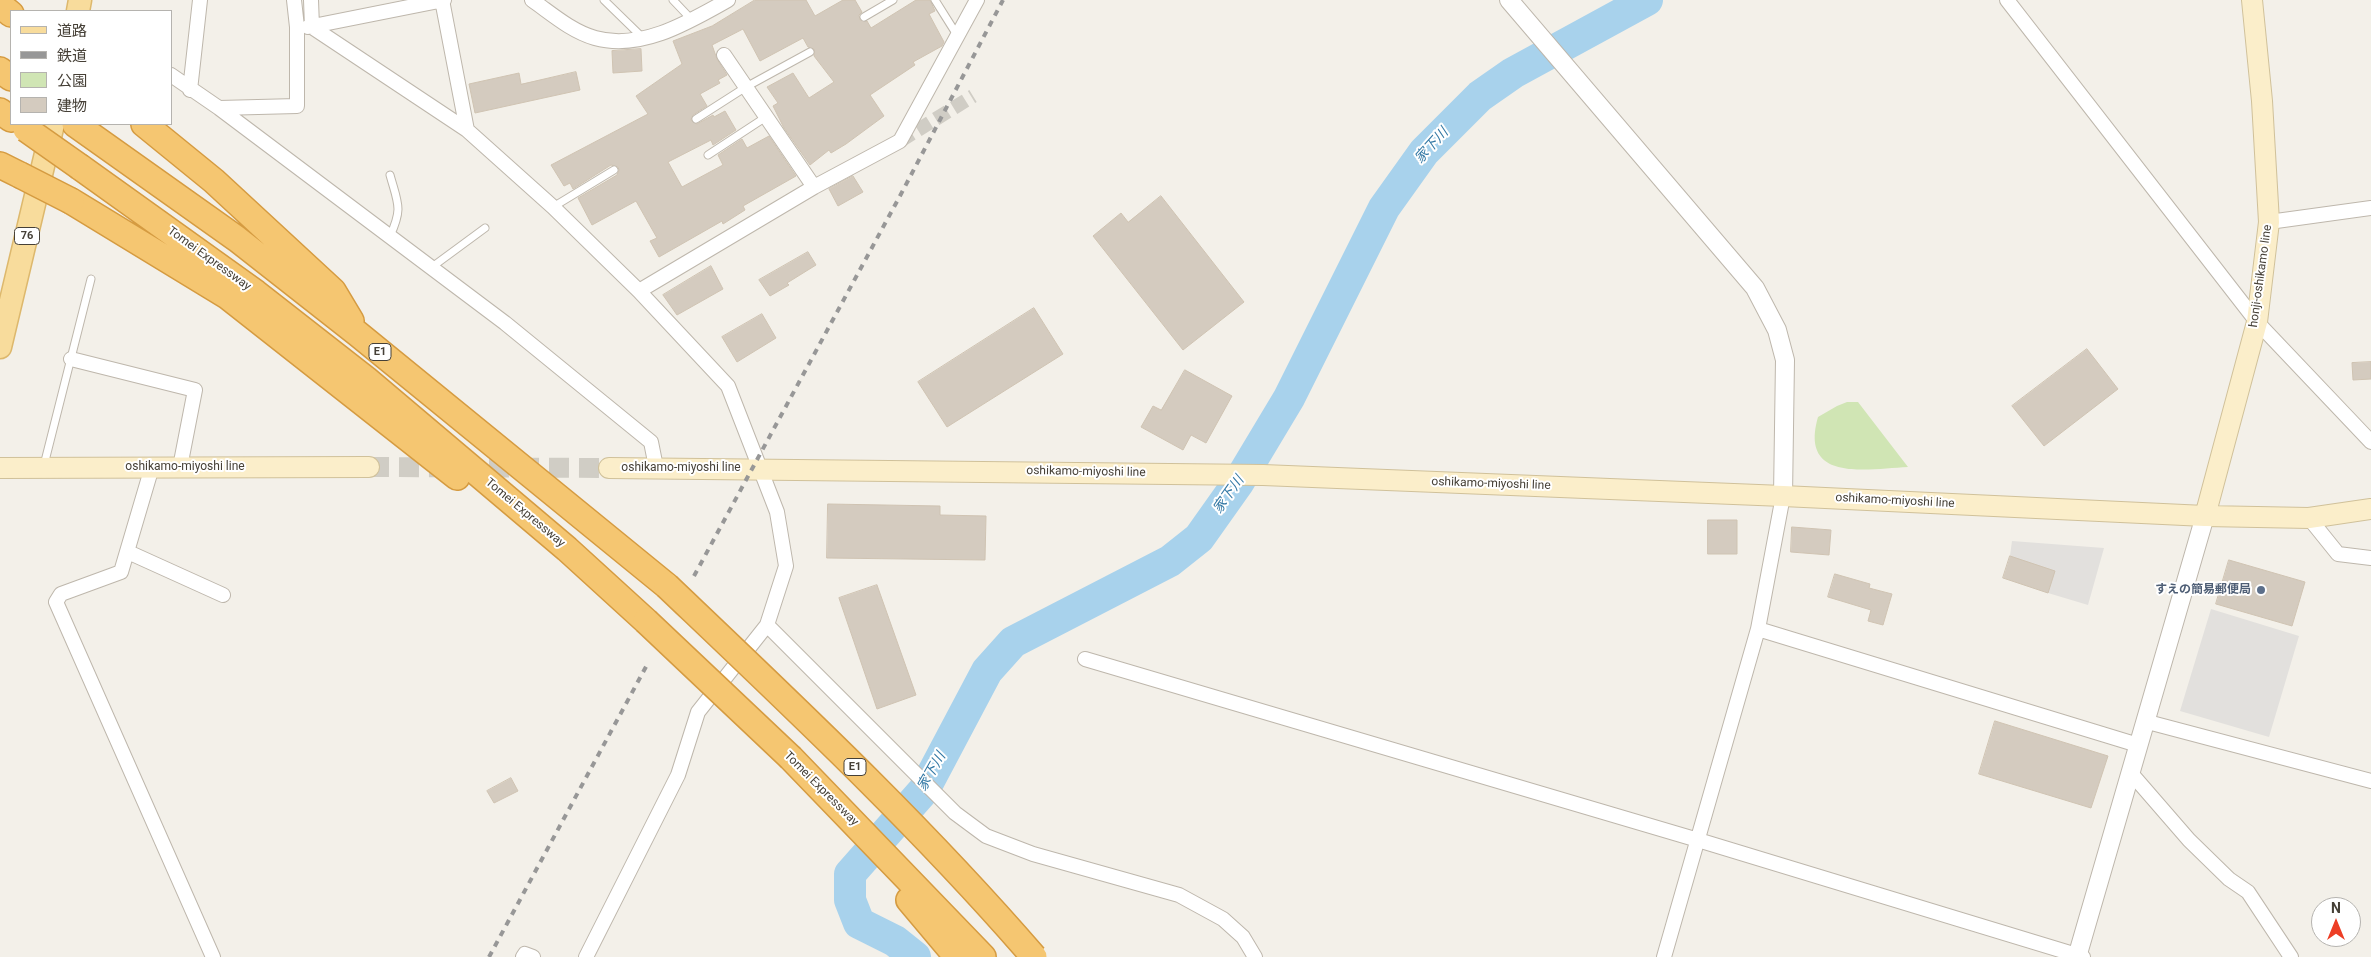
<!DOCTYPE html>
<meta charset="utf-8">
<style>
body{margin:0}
#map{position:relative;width:2371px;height:957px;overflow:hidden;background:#f3f0e9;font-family:Roboto,"Noto Sans JP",sans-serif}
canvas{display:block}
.legend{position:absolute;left:10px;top:10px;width:162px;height:115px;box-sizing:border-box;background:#fff;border:1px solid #b5b3af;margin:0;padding:6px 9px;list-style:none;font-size:15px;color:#464037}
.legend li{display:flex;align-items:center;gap:10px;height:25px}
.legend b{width:25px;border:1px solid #b5b3af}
.north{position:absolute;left:2311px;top:897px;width:50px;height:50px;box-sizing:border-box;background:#fff;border:1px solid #b5b3af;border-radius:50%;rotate:0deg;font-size:14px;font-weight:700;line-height:20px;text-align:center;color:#464037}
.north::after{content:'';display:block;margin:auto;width:18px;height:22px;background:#ed3e25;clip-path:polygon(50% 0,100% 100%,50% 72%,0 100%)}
</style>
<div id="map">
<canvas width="2371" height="957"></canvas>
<ul class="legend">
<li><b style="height:6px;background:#f8dc9c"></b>道路</li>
<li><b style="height:6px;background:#979797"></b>鉄道</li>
<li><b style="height:14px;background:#d0e5b4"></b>公園</li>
<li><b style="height:14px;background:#d4cbbf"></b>建物</li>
</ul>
<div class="north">N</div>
</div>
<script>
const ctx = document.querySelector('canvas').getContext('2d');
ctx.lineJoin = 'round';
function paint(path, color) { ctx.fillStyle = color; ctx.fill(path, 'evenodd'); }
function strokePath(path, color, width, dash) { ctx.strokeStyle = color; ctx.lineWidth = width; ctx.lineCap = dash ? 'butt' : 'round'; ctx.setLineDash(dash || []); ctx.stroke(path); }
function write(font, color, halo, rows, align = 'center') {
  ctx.font = font + ' Roboto,"Noto Sans JP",sans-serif'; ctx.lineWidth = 4; ctx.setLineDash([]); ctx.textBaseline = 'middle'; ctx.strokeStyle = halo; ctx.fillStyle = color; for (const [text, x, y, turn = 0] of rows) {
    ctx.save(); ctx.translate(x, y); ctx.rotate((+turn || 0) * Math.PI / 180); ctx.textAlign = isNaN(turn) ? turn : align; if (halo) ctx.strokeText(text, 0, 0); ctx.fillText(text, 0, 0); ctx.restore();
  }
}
paint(new Path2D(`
 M1847,402H1858L1908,467C1867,469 1799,483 1818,417L1837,406Z`), '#d0e5b4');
paint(new Path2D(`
 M2012,541L2104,548L2088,605L2048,593L2010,556Z
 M2211,609L2299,636L2269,737L2180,711Z`), '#e2e0dd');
strokePath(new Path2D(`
 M915,957L895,941L859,923L850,900V874L924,790L987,671L1013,642L1170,561L1199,538L1238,483L1289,398L1384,208L1424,152L1480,96L1513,73L1647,0`), '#a8d2ec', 32);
const building = new Path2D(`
 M755,0H806L815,16L843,0H855L862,12L859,15L860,20L867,21L871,28L916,0H930L935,11L929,14L944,42L942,46L913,62L915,65L870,95L884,116L846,144L831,153L829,150L810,165L784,128L773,106L778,103L767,87L793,73L809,98L834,82L814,56V49L808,47L803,38L760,61L743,29L712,45L717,59L727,75L718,80L720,83L700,94L707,106L693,115L691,120L697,124L713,115L714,117L725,111L736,130L713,145L711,140L668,162L682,187L723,165L718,155L742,139L747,148L769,136L796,176L743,206L745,210L723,224L722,221L659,257L650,241L657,238L636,201L592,225L578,198L617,175L619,170L618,167L611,165L573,189L570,183L564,186L551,165L648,114L636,96L682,64L673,41L712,26Z
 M641,49L642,71L613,73L612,51Z
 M576,72L580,90L475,113L469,84L519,73L521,84Z
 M853,176L863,192L838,206L829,189Z
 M1161,196L1244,302L1183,350L1093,236L1121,213L1128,222Z
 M808,252L816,265L787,283L789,285L770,296L759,280Z
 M711,266L723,289L677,315L663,295Z
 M1034,308L1063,354L947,427L918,382Z
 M762,314L776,338L737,362L722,337Z
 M2087,349L2118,389L2044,446L2012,406Z
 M2371,362V379L2353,380L2352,363Z
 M1185,370L1232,396L1206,443L1191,435L1183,450L1141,427L1153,406L1161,410Z
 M828,504L940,506V515L986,516L985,560L827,558Z
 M1708,520H1737V554H1708Z
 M1792,527L1831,530L1829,555L1791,552Z
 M2010,556L2055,571L2048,593L2003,578Z
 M2229,560L2305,582L2292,626L2216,604Z
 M1835,574L1870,584L1869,588L1892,594L1883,625L1868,621L1871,610L1828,597Z
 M877,585L916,695L877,709L839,598Z
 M1995,721L2108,756L2091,808L1979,774Z
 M511,778L518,791L494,803L487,791Z`);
paint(building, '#d4cbbf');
strokePath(building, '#cfc3b2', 1);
strokePath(new Path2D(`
 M900,141L973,96`), '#d0cdc5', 14, [14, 7]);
strokePath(new Path2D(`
 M369,467L609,468`), '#d0cdc5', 20, [20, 10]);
const service = new Path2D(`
 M604,0L643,38
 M673,0L692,20
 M935,0L957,35
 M864,17L893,0
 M696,119L746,87L810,52
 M708,155L766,117
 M553,207L614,170
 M390,236C403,208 398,204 390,175
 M432,267L485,228
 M44,465L91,279`);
const minor = new Path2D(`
 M311,0L312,27
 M442,0L467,130
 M532,0C552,14 571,31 595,38C641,51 689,22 728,0
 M2007,0L2257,322L2371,442
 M308,27L444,0
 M312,27L467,130L553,207L639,291L728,386L777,512L786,566L767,625L955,813L986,836L1033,854L1179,895L1223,919L1243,937L1255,957
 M724,55L814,187
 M171,75L219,108L505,323L651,442L656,467
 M190,90L200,0
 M219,108L297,106V27L294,0
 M2269,222L2371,208
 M639,291L814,187L900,141L977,0
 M71,359L195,390L180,467
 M152,467L121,572L61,594L56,602L213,957
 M2309,518L2338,554L2371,558
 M128,552L223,595
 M1758,629L2138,745
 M1085,659L1698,840L2083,957
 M2144,721L2371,781
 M2130,772L2189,840L2229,879L2248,892L2291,957
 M523,957L525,954L533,957
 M586,957L678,775L698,712L767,625
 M1664,957L1758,629L1783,496`);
const tertiary = new Path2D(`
 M1509,0L1755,288L1777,330L1785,360L1783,496
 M2077,957L2205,516`);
const secondary = new Path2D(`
 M0,468L369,467
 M609,468L1263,475L1783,496L2205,516L2309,518L2371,509
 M2205,516L2257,322L2269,222L2262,101L2252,0`);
const primary = new Path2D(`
 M78,11L80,0
 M0,347L53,124`);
const motorway = new Path2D(`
 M0,5L11,14
 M0,70L11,78
 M0,111L11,119
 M75,124L237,239L358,334L667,586
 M144,124L214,181L333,291L351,321
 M0,165L20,175
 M80,167L256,293L366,379L567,549L646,621
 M71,201L227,296L457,477
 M791,758L983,957
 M909,900L957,957`);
strokePath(service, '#beb7ac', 9);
strokePath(minor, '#beb7ac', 16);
strokePath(tertiary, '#beb7ac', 20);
strokePath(secondary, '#d0c19a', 22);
strokePath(primary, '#ddb86d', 25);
strokePath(motorway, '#d59b41', 28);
strokePath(service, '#fff', 7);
strokePath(minor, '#fff', 14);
strokePath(tertiary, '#fff', 18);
strokePath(secondary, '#fbeeca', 20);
strokePath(primary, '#f8dc9c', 22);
strokePath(motorway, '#f5c671', 25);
strokePath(new Path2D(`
 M694,576L901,194L1003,0
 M489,957L648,663`), '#979797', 4, [6, 6]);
const motorwayBridge = new Path2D(`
 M26,129L80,167
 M20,175L71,201
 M667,586C793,706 920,825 1034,957
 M646,621L791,758`);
strokePath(motorwayBridge, '#d59b41', 28, []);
strokePath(motorwayBridge, '#f5c671', 25);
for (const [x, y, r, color] of [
 [2261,590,5,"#5c6f8a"]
]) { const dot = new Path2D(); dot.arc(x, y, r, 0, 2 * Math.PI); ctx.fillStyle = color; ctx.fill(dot); strokePath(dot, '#fff', 2); }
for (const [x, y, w] of [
 [27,236,25],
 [380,352,22],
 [855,767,22]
]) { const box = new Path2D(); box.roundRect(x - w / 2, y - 8.5, w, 17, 4); ctx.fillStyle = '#fff'; ctx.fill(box); strokePath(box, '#464037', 1); }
write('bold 11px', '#464037', null, [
 ["76",27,236],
 ["E1",380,352],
 ["E1",855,767]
]);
write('12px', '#464037', '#fff', [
 ["Tomei Expressway",209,259,36],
 ["honji-oshikamo line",2261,276,-82],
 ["oshikamo-miyoshi line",185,467],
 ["oshikamo-miyoshi line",681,468],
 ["oshikamo-miyoshi line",1086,472,1],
 ["oshikamo-miyoshi line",1491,484,2],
 ["oshikamo-miyoshi line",1895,501,3],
 ["Tomei Expressway",525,513,40],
 ["Tomei Expressway",821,789,45]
]);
write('bold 12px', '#4e5e75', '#fff', [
 ["すえの簡易郵便局",2251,590]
], 'right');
write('italic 14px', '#3479a5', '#fff', [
 ["家下川",1432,146,-48],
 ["家下川",1229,495,-55],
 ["家下川",932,772,-60]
]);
</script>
